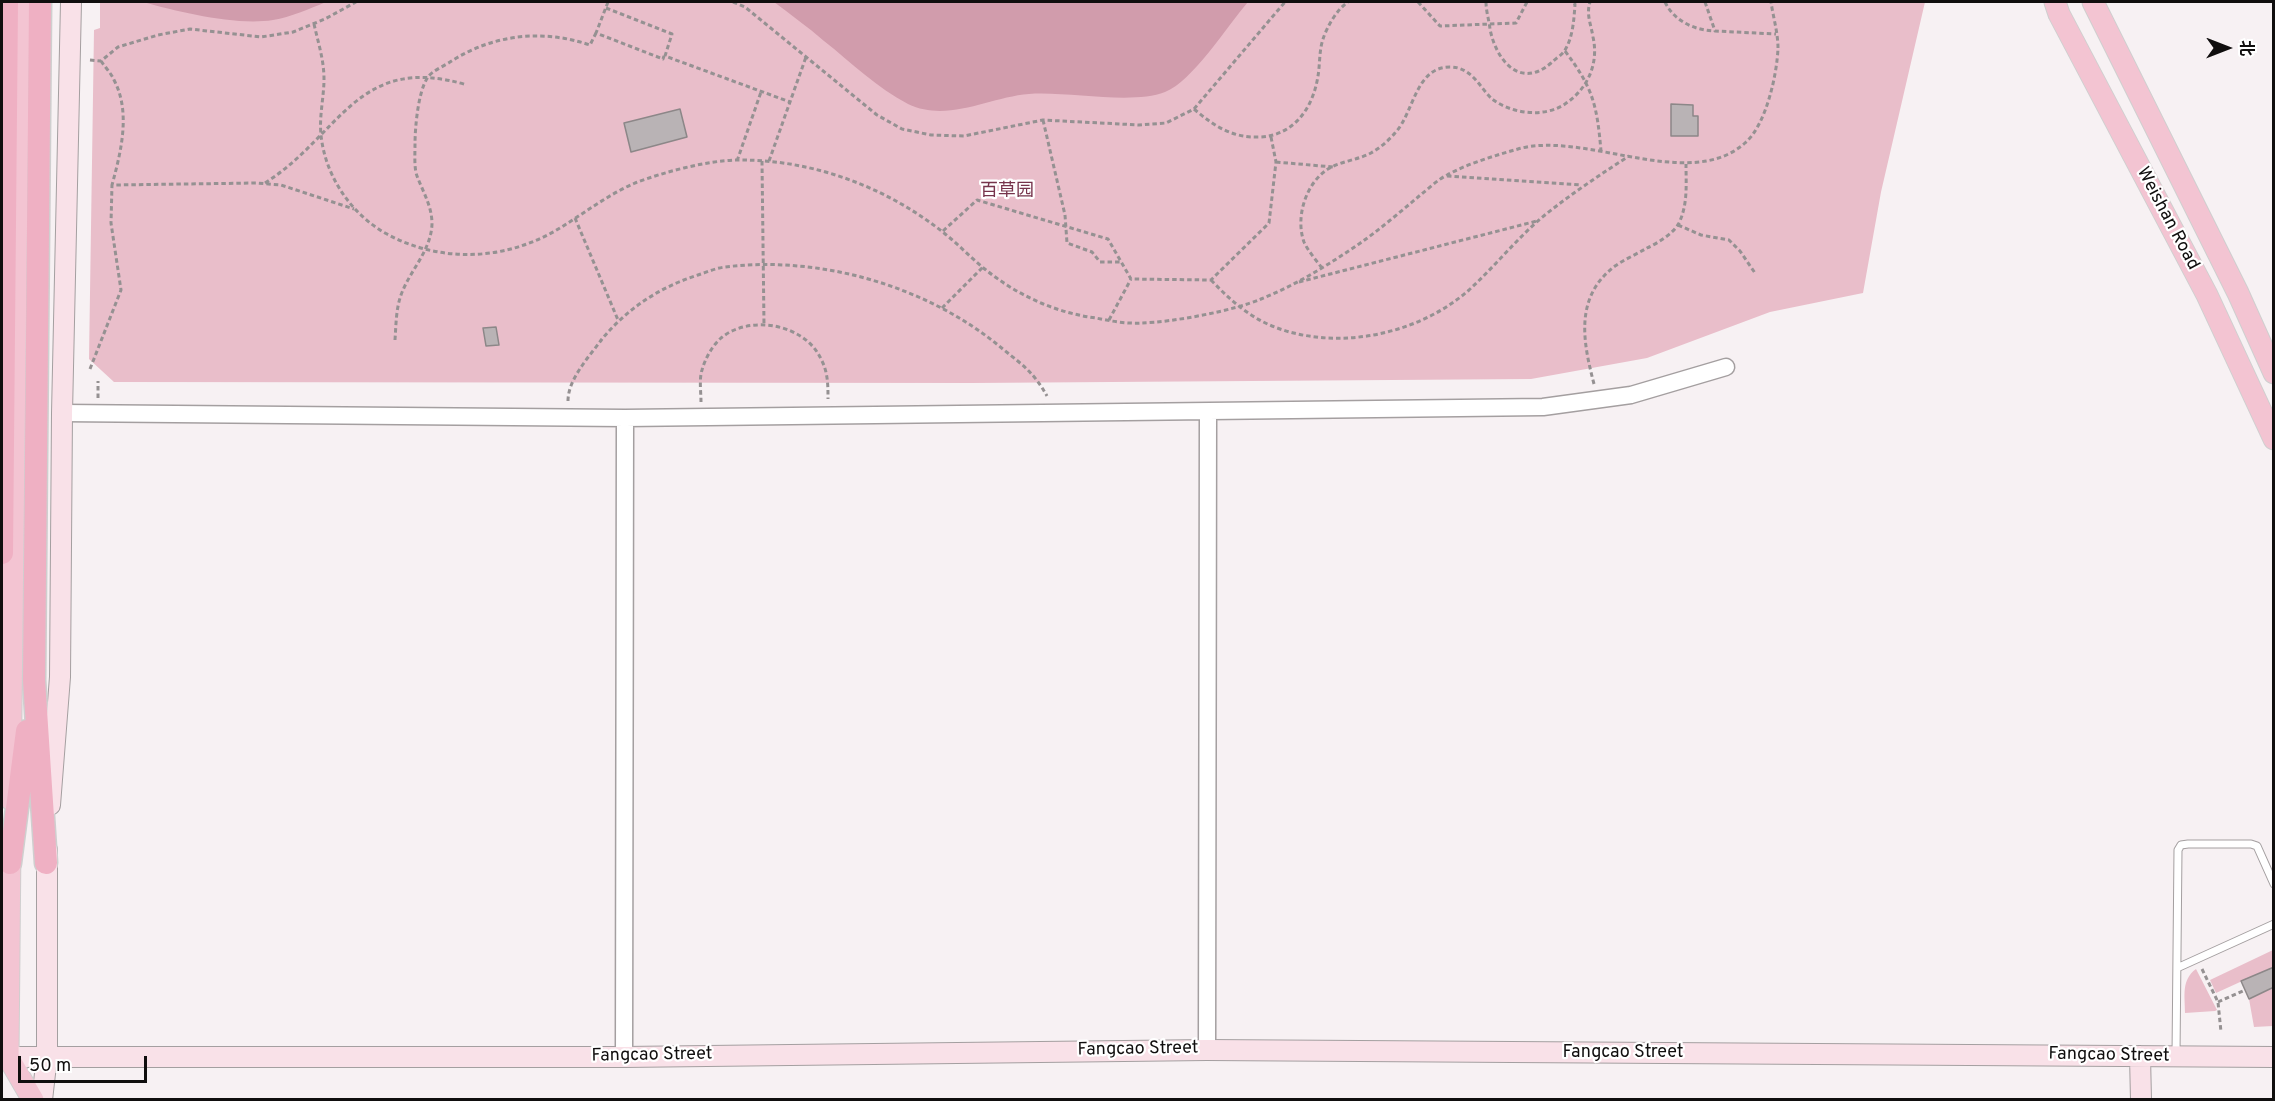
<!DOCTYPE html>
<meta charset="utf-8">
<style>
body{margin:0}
#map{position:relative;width:2275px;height:1101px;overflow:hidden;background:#f7f1f3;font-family:Overpass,"Noto Sans SC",sans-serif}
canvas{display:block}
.frame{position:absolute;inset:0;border:3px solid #100e0e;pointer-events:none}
.north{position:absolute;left:2197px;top:18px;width:60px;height:60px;-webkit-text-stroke:4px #fff;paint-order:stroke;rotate:90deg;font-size:16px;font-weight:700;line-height:24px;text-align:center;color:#100e0e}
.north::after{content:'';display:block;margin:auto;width:21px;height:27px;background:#100e0e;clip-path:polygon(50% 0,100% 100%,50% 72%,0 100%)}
.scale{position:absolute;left:18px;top:1056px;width:129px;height:27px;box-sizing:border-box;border:3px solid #100e0e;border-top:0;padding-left:8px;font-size:18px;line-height:21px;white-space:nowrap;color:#100e0e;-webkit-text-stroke:4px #fff;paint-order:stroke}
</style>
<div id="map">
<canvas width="2275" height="1101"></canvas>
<div class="frame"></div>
<div class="north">北</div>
<div class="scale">50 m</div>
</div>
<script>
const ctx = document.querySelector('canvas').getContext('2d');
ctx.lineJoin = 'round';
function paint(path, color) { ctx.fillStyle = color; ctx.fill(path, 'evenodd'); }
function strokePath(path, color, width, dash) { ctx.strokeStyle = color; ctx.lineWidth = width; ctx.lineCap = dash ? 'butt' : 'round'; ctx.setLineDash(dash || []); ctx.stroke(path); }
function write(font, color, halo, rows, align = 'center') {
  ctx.font = font + ' Overpass,"Noto Sans SC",sans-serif'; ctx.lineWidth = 4.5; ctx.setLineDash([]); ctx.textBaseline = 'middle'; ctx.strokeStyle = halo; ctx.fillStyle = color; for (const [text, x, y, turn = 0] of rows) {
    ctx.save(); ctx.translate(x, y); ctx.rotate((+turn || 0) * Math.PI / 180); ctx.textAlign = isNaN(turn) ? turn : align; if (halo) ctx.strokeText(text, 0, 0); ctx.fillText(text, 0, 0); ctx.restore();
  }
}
paint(new Path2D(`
 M100,2H1925L1881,192L1863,293L1770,312L1647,358L1531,379L972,383L114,382L89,359L94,30L100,28Z
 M2273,950V967L2216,993L2210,980Z
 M2196,969L2217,1010L2215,1011L2185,1013C2185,996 2181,980 2196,969Z
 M2273,988V1026L2254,1027L2249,999Z`), '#e9beca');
paint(new Path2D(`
 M143,2H326C309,9 291,17 273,20C236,26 179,12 143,2Z
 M774,2H1248C1228,25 1192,82 1165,92C1132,105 1067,91 1029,94C989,97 948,123 908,104C877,88 852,63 824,41C808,27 791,15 774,2Z`), '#d19cac');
const building = new Path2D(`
 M1671,104L1693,105V116H1698V136H1671Z
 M680,109L687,137L631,152L624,123Z
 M496,327L499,345L486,346L483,328Z
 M2274,967V987L2249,999L2241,981Z`);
paint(building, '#b9b3b5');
strokePath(building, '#8c8788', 1.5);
const service = new Path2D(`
 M2177,968L2274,924
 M2176,1055L2178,850L2181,845L2188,844H2251L2257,846L2274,884`);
const tertiary = new Path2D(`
 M62,413L625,418L1543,407L1631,395L1726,367
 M1207,1050L1208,412
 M624,1057L625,418`);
const secondary = new Path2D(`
 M50,805L60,677L62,413L71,2
 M2140,1056L2141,1100
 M2,1057H624L1207,1050L2274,1057
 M42,1100L47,1056V850`);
const primary = new Path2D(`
 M2055,2L2059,14L2207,295L2274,439
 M2093,2L2238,293L2274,373
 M10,799L19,2
 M10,845L8,1057L33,1100`);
const trunk = new Path2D(`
 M40,2L34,680L46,863
 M2,553L7,2
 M10,863L27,731`);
strokePath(service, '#a49fa0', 9);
strokePath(tertiary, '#a49fa0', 19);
strokePath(secondary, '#a49fa0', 22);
strokePath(primary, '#cfcfcf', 23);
strokePath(trunk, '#cfcfcf', 25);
strokePath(new Path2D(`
 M608,2L596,33L663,59L664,56
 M733,2L745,7L877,115L902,129L931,135L964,136L1043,120L1139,125L1166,123L1194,109L1285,2
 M1418,2L1440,26L1516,23L1527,2
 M1486,2C1486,11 1489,20 1490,29C1496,60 1520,90 1551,63C1555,59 1562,55 1565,50C1573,37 1574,19 1575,4L1571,2
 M1665,2C1674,21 1694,30 1714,31
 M1705,2L1715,31L1776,34
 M606,8L672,34L665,56L790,102
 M314,24C318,42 324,60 324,79C324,97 319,116 321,135C325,175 350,213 385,233C439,263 502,261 555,231C582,215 607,195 635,183C664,172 705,161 736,160C811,159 885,186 944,233C958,244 971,258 986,270C1017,295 1056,313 1096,318C1110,321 1127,324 1142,323C1173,322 1233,311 1261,299C1296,285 1328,265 1359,244C1379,230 1399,213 1418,197C1427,190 1437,180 1447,175C1469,163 1494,156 1518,149C1585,130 1689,193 1745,143C1766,125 1777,75 1778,48C1778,33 1773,16 1771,2
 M1565,51C1593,88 1597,105 1601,151
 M90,60L101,61L118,47L158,35L190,29L261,37L293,32L325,19L356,2
 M101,61C105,67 111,73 114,80C131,112 121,152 112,185L257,183L281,185L354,209
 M1194,109C1214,126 1232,138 1259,137C1294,136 1313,108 1318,76C1320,65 1319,51 1323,39C1327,27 1337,9 1348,2
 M1043,120L1065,215L1067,243L1092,252L1100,262H1120
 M737,161L761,92
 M762,161L764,325
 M769,161L806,57
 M1276,162L1333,167
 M1447,176L1581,185
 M265,183C341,135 357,52 467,85
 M575,218L618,320
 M1678,225L1701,235L1729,240L1740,251L1755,273
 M943,231L977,200L1108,239L1131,279L1211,280L1269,223L1276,162L1271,137
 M1211,280C1229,299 1248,316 1272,326C1336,352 1418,335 1469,290C1494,267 1515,241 1540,219C1568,196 1598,176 1629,156
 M1299,282L1537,221
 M942,308L983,267
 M1109,320L1131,279
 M395,340C396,325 396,309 401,295C410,270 431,251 432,224C432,206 423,192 417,176C414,168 415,154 415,144C415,128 418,91 428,77C432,71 444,66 450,62C493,34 543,29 590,45L596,33
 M90,369L121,290L111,223L112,185
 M1594,384C1583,342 1574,297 1615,266C1625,259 1637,254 1647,248C1658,243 1674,233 1679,223C1688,204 1686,184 1686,164
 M98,398V381
 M568,401C568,379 589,357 602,339C628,308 660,287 698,275C707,272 716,268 725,267C822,255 930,287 1004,350C1024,366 1034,373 1047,396
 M701,402C701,392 699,379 702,370C705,359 712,346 721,338C750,314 805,324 821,359C828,372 828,385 828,399
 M2202,969L2218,1002L2221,1032
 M2218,1002L2245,990`), '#959192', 3, [4.5, 3]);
strokePath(service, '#fff', 7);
strokePath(tertiary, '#fff', 16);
strokePath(secondary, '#f9e1e8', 20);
strokePath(primary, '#f3c4d2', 21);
strokePath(trunk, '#efb0c3', 22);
strokePath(new Path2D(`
 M1322,268C1316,260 1308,251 1304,242C1295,217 1306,183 1328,169C1341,161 1358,160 1371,153C1380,148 1388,141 1395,133C1414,113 1415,67 1450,67C1472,67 1480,88 1492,99C1512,114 1544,118 1565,104C1588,89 1599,63 1593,37C1591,24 1586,15 1590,2`), '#959192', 3, [4.5, 3]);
write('18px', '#76344c', '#fff', [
 ["百草园",1007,192]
]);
write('18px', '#100e0e', '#fff', [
 ["Weishan Road",2167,219,62],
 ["Fangcao Street",1138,1050,-1],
 ["Fangcao Street",1623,1053],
 ["Fangcao Street",652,1056,-1],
 ["Fangcao Street",2109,1056,1]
]);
</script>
